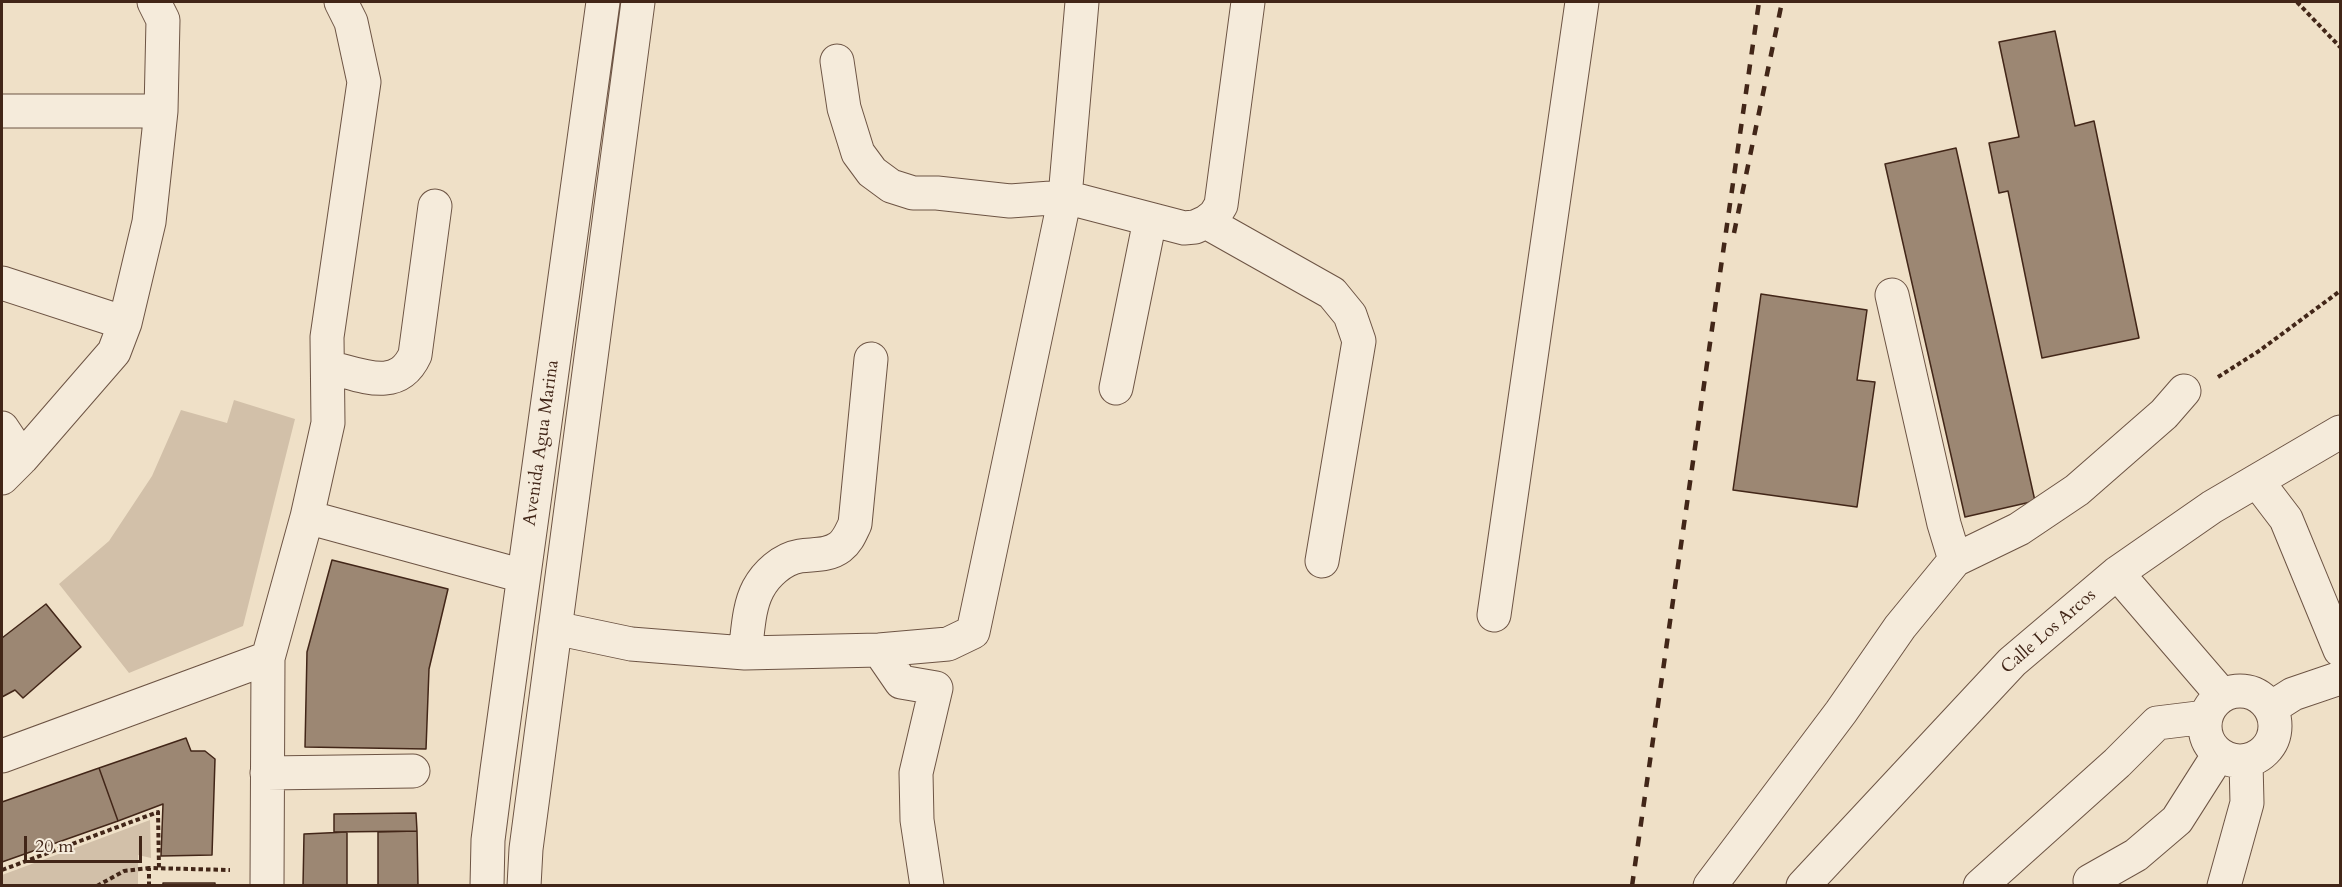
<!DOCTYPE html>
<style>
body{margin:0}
#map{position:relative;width:2342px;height:887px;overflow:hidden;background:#efe0c7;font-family:Cardo,serif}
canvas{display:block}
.frame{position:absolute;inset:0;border:3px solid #422618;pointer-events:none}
.scale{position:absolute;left:24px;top:836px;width:118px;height:27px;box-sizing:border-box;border:3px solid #422618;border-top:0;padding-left:8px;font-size:18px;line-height:21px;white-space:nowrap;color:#422618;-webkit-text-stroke:4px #f5ebdb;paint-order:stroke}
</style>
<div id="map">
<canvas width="2342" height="887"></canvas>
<div class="frame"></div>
<div class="scale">20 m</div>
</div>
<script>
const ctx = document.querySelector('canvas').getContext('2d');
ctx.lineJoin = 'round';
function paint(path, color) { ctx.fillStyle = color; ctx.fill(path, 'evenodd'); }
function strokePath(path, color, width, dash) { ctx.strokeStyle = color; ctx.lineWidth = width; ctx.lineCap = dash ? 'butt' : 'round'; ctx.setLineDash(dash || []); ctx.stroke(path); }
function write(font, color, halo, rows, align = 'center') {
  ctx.font = font + ' Cardo,serif'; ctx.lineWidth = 4.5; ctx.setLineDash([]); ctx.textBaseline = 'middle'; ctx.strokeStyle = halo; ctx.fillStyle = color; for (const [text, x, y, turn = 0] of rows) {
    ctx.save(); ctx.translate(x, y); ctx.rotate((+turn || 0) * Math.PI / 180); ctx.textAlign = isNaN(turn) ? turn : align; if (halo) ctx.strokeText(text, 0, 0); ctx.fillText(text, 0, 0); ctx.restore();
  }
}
paint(new Path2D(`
 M234,400L295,419L243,626L129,673L59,584L109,541L152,476L181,410L227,423Z
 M150,820L151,858L138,855V885H2V875Z`), '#d2c0a9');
const building = new Path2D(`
 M2055,31L2075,126L2094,121L2139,338L2042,358L2008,191L1999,193L1989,143L2019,137L1999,42Z
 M1956,148L2035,501L1965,517L1885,164Z
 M1761,294L1867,310L1857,380L1875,382L1857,507L1733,490Z
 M332,560L448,589L429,669L426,749L305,747L307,652Z
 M46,604L81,647L23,698L15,690L2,697V638Z
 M186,738L191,751H205L215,759L212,855L161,856L163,804L118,821L99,768Z
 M99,768L118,821L2,862V802Z
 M416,813L417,831L334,832V814Z
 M417,831L418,886H378V832Z
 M347,832V886H303L304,834Z
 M163,883H215V886H163Z`);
paint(building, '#9c8773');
strokePath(building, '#422618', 1.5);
const minor = new Path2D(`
 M837,61L844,108L858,153L872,172L891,186L913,193H937L1010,201L1065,197L1184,228L1195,227L1206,222L1215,215L1221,205L1248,2
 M2,111H161
 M1206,222L1332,293L1350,315L1359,341L1322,561
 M2,283L125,323
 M1892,295L1944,524L1955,560
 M328,367C360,374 397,394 415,355L435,206
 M1116,388L1150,220
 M2,428L22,458
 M2,478L22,458L114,352L125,323L149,222L161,111L163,20L154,2
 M2257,481L2286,519L2340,650
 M307,517L328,423L327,337L364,82L351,22L341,2
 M2117,573L2222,695
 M1494,615L1582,2
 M555,628L631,644L745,653L879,650L948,644L973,632L1065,197L1082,2
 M879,650L901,682L936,688L916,773L917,820L927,886
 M745,653C748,633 748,608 758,589C766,574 782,559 800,556C814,554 828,556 840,547C848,541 851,532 855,524L871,359
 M2205 726a35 35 0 1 1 70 0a35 35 0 1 1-70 0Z
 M2271,708L2293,694L2340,678
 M2,756L268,658
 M267,773L413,771
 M2090,881L2136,855L2177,820L2219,754
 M267,886L268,658L307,517L523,576
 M487,886L488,840L497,770L603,2
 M524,886L526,849L638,2
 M1710,886L1841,712L1900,627L1955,560L2019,529L2077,490L2164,414L2184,391
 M1803,886L2012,662L2117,573L2212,507L2340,432
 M1980,886L2117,763L2157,723L2206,717
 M2224,886L2247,803L2246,762`);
strokePath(minor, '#6d5444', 35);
strokePath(new Path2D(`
 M2297,2L2340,47
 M2218,377L2259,351L2340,291
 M2,870L158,812L159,869
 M97,886L124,871L149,868
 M149,886V868L230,870`), '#422618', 4, [4.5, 3]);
strokePath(minor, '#f5ebdb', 33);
strokePath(new Path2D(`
 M1734,233L1782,2
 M1632,886L1759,2`), '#422618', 4.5, [10, 10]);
write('18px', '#422618', '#f5ebdb', [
 ["Avenida Agua Marina",542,443,-82],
 ["Calle Los Arcos",2049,632,-41]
]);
</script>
